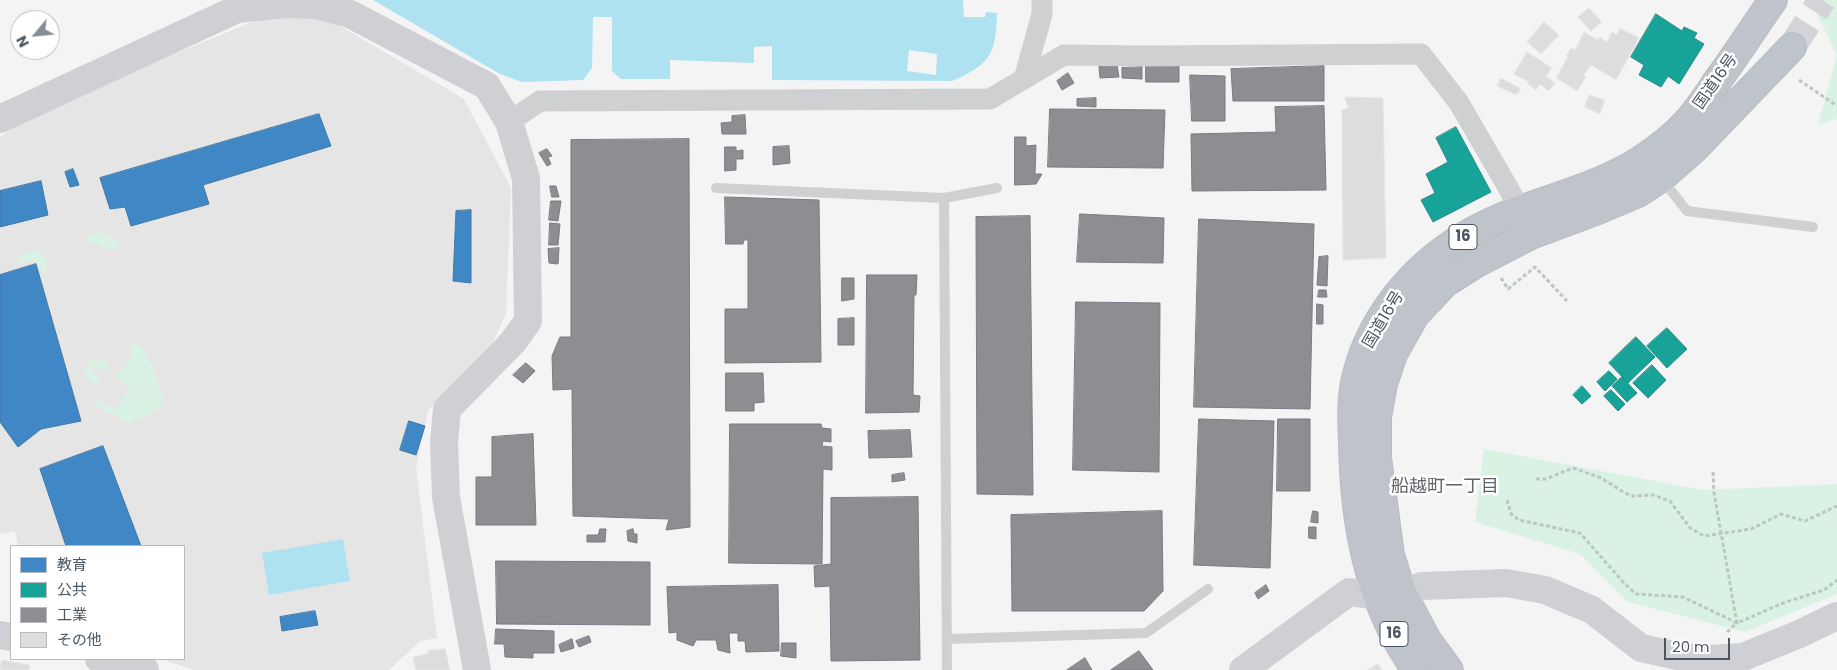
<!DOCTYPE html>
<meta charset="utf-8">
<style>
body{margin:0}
#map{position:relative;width:1837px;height:670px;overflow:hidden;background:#f4f4f4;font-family:Poppins,"Noto Sans JP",sans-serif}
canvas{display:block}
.legend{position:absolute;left:10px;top:545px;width:175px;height:115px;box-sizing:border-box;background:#fff;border:1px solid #b7bbc0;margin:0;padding:6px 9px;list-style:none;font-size:15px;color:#4a5661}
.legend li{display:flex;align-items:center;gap:10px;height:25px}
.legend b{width:25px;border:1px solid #b7bbc0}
.north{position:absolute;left:10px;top:10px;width:50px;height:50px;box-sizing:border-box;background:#fff;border:1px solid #b7bbc0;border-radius:50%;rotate:242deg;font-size:14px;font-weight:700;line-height:20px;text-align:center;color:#4a5661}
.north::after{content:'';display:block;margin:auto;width:18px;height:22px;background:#868d94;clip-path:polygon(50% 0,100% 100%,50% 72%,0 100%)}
.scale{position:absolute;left:1664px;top:638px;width:66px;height:22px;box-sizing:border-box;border:2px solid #4a5661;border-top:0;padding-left:6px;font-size:15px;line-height:18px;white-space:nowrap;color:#4a5661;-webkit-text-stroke:4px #fff;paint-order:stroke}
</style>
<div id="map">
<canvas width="1837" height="670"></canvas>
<ul class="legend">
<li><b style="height:14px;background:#3f88c5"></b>教育</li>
<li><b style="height:14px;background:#17a398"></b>公共</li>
<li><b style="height:14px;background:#8d8d92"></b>工業</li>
<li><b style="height:14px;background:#ddddde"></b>その他</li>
</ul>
<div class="north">N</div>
<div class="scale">20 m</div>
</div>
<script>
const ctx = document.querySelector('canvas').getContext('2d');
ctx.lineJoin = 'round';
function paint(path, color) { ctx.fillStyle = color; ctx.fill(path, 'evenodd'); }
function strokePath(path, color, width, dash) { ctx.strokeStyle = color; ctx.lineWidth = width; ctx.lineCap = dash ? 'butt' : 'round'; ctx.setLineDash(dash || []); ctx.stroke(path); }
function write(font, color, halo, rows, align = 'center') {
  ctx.font = font + ' Poppins,"Noto Sans JP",sans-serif'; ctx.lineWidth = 5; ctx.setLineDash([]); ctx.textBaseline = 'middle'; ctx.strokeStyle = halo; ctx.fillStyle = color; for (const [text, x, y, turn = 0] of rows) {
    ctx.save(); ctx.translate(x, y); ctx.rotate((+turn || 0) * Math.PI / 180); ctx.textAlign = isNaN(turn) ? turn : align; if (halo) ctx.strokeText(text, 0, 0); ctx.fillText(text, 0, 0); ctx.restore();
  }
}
paint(new Path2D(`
 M320,14L464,99L511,188L506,314L493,342L428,411L416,467L437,638L420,641L389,670H193L161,659H184V546H18L15,531L0,534V137L38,110L269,15Z`), '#e6e5e6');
paint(new Path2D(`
 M1810,0H1837V55Z
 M1837,55V119L1818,125Z
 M102,232L120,243L115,251L109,247L106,250L95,243L92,245L86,240L92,233Z
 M35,251L44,255L47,270L42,272L35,260L19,263L17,257Z
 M133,343C151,346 157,384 163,400C158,415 143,418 129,423L97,406L95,402L98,401L118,409L130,387L119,380L117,376L133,356L131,347Z
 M92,359L97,362L100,359L110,365L107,369L103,368L100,370L94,367L92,372L99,377L101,382L97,385L88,380L86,369Z
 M1484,449L1703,490L1837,484V594L1745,632L1628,602L1580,554L1475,522Z`), '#d9f2e3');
paint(new Path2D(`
 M373,0H963L964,17H985L986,12L997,13C996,54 991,64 952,81L772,80V46L754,47V63L670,60V79H621L612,71V17H593L592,68L583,80L522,82L500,74ZM909,50L937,54L936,75L907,71Z
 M343,539L350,581L269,595L262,553Z`), '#aee2f0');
const schools = new Path2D(`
 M319,114L331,146L203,185L209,204L131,226L125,207L110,209L100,178Z
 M73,169L79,185L70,187L65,172Z
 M41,181L48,215L0,227V191Z
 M471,210V283L453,281L456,211Z
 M36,264L81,421L41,429L18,447L0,422V275Z
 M409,421L425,426L416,455L400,450Z
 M103,446L141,546H66L40,469Z
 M315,611L318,625L282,631L280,617Z`);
paint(schools, '#3f88c5');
strokePath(schools, '#4279a7', 1);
const public = new Path2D(`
 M1656,14L1682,31L1684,27L1697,33L1694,38L1704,44L1679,84L1668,76L1661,87L1639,75L1644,65L1631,57Z
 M1456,127L1491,192L1433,222L1421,200L1435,193L1426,174L1448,162L1436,138Z
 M1667,328L1687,349L1667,368L1647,346Z
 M1636,337L1655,357L1628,383L1609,363Z
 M1652,365L1666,380L1648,398L1633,383Z
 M1609,371L1617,379L1605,391L1597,382Z
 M1622,377L1637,393L1627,402L1612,386Z
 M1582,386L1591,396L1582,404L1573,395Z
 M1611,390L1625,404L1618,411L1604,396Z`);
paint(public, '#17a398');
strokePath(public, '#268c88', 1);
const industry = new Path2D(`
 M1117,65L1119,77L1100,78L1099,67Z
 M1146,65H1179V82H1146Z
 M1324,66V101H1233L1231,69Z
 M1142,67V79L1122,78V68Z
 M1068,73L1074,83L1062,90L1057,81Z
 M1190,75L1225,76V121H1192Z
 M1096,98V107L1077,106V99Z
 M1324,106L1326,190L1192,191L1191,134L1276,132L1275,107Z
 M1050,109L1165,110L1163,168L1048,167Z
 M745,115L746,134H722L721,123L732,122V116Z
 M1015,137H1026V146L1036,145L1035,174H1042L1036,184L1015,185Z
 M689,139L690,527L666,530L669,519L573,516L572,389L553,390L552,356L560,337H571V140Z
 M789,146L790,163L773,165V147Z
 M725,147H736V151L743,150V159H736V170L725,171Z
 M547,149L552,156L548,157L551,164L547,166L539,153Z
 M550,186H556L559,197H552Z
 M725,197L819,200L821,362L725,363V309H748V240H744L743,244H726Z
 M551,201H561L558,221L549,220Z
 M1080,214L1164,218L1163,263L1077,262Z
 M1030,216L1033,495L977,494L976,217Z
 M1199,219L1314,224L1310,409L1194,407Z
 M550,223L560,224L558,245H549Z
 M559,248L558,264L549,263L548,249Z
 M1328,256L1327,286L1317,285L1319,257Z
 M867,275H917L916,295H914L913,395L920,396L919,412L866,413Z
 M842,278H854V299L842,301Z
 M1319,290H1326L1327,297H1318Z
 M1076,302L1160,303L1159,472L1073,470Z
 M1317,304L1323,305V324H1317Z
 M854,318V345H838V319Z
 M526,363L535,371L523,383L513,375Z
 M726,373H763L764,402L754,403V411H726Z
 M1199,419L1274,421L1270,568L1194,565Z
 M1278,419H1310V491H1277Z
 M730,424H821L822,428L831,429V442L823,441L822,446L832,447V470L823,469L822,564L729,563Z
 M910,430L912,457L869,458L868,431Z
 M533,434L536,525H476V477H492V437Z
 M904,473L905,480L892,482V475Z
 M918,497L920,660L831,661L830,586L815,587L814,566L831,564V498Z
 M1162,511L1163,591L1144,611H1012L1011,515Z
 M1313,511L1318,512V523L1311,522Z
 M1309,527H1316V539L1309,538Z
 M600,529H606L605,542H587V535H598Z
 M633,529L634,534H637V543L628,541L627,531Z
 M496,561L650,562V625L497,624Z
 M778,585L779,651L746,652L745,641H738V633H729L730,653L718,650L716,640H696L693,646L677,640V632L669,633L667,587Z
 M1266,585L1269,591L1258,599L1255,593Z
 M496,629L554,631V653H533V658L505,657L504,644H495Z
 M589,636L591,642L579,647L576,641Z
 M572,639L574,648L561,652L559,645Z
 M782,643H796V658L781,656Z
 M1139,651L1153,670H1111Z
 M1085,658L1092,670H1067Z`);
paint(industry, '#8d8d92');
strokePath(industry, '#797c83', 1);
const building = new Path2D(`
 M1589,8L1602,22L1591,31L1578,17Z
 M1544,22L1559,35L1541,54L1527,42Z
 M1620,28L1639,38L1616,80L1591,65L1583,76L1586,77L1577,91L1556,78L1568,57L1566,56L1571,48L1575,50L1584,32L1598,40L1600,37L1607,42L1612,32L1617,35Z
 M1527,52L1552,68L1546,76L1555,83L1548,91L1540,84L1536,90L1528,84L1529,82L1514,74Z
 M1501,78L1521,89L1516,95L1497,86Z
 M1589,95L1605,100L1600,114L1585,107Z
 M1345,97L1383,98L1386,258L1343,260L1342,110L1348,108Z
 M445,649L450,670H416L413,657L428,654V651Z
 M2,660L30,665L29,670H0Z
 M1378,664L1382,670H1368Z`);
paint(building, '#ddddde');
strokePath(building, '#e5e6e7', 1);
strokePath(new Path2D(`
 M1792,47L1822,0`), '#d2d4d7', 28, [28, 14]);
const highway = new Path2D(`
 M1416,670C1368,603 1354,521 1353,441C1352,419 1351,395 1357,374C1372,317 1411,270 1460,239C1518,201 1597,194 1651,153C1662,145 1673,137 1682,127C1697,113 1708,94 1720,77C1738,52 1755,26 1773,0
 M1449,670L1427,640L1402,593L1390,555L1377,458V417L1383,384L1393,354L1415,315L1445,283L1475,264L1531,235L1598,210L1638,193L1661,178L1694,149L1792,47`);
strokePath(highway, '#b9bec3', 30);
strokePath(new Path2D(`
 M1799,80L1837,106
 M1501,278L1508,289L1535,267L1567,301
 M1713,472L1714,493L1737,623L1727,632
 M1536,479H1546L1573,468L1601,478L1625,493L1633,496L1653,495L1670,501L1690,528L1704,536L1751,529L1781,514L1805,521L1837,506
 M1507,500L1511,514L1519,520L1580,533L1625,584L1636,594L1683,597L1737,623L1783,603L1824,590L1837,580`), '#bcc7c4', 3, [4, 2.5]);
strokePath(new Path2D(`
 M1661,178L1687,211L1813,227
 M716,188L944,198L997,188
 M944,198L947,670
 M947,639L1146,633L1208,589`), '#ced0d2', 10);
strokePath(new Path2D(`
 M1024,79L1042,14V0
 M509,122L540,101L990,99L1064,55L1144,56L1421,54L1459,103L1510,191L1525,224`), '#ced0d2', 21);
strokePath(new Path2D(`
 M0,119L237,9L286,4L316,5L350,14L487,86L509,122L526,178L528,321L513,342L447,409L444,442L446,497L477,670
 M0,635L11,637
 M99,659L145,670
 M1243,670L1349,592L1376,596L1402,593L1422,586L1506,583L1545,590L1592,610L1641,648L1682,657L1710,659L1743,657L1797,635L1837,616`), '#ced0d4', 28);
strokePath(highway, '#bec4c9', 28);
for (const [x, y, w] of [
 [1463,237,28],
 [1394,634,28]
]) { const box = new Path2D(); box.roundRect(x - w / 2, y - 12.5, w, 25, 4); ctx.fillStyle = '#fff'; ctx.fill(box); strokePath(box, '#4a5661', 1); }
write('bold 15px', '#4a5661', null, [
 ["16",1463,237],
 ["16",1394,634]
]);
write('16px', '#4a5661', '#fff', [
 ["国道16号",1716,82,-55],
 ["国道16号",1384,320,-59]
]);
write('18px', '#5f6368', '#fff', [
 ["船越町一丁目",1445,487]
]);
</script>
